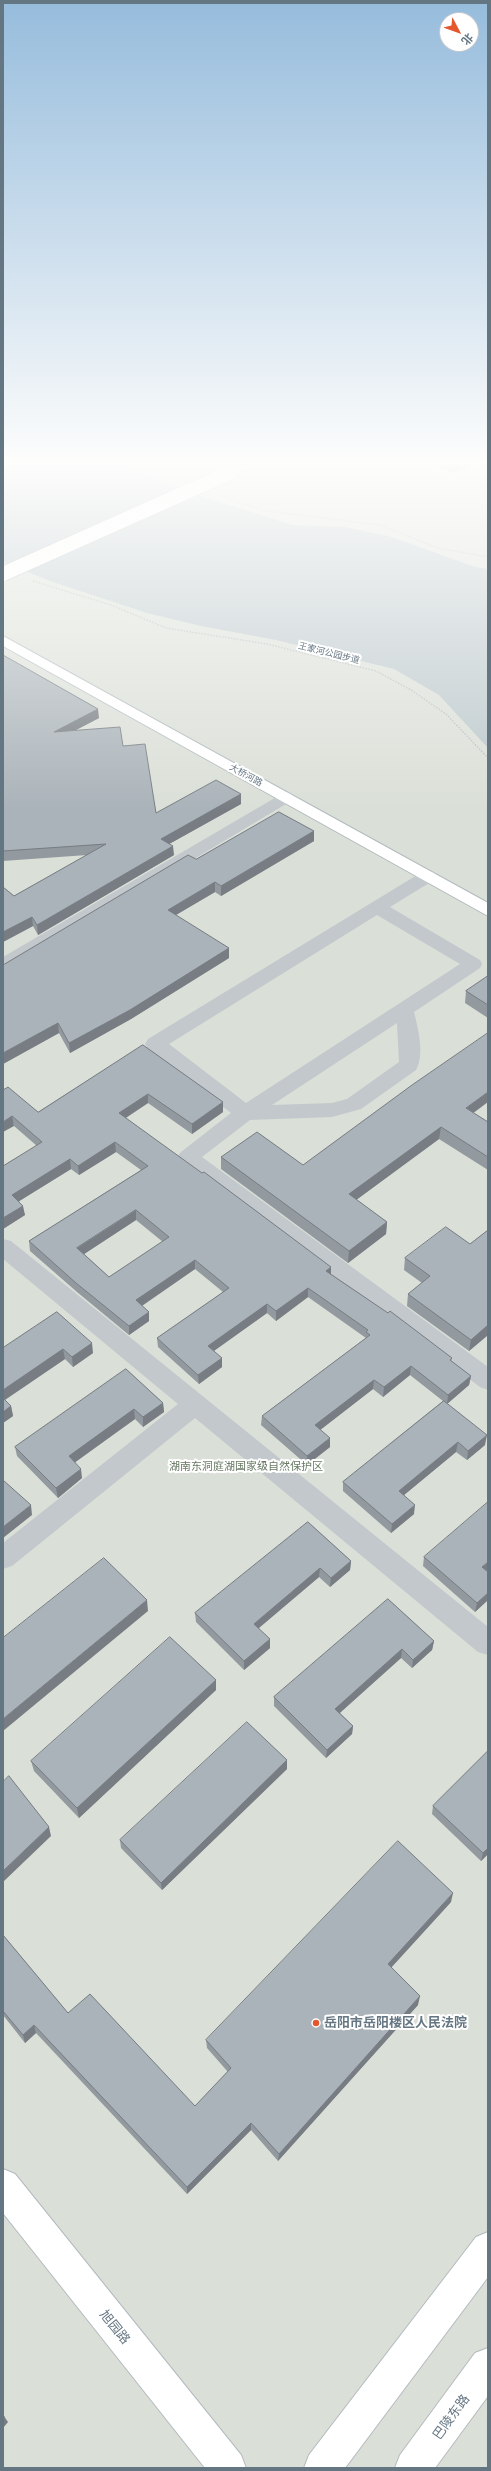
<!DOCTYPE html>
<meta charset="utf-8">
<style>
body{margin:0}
#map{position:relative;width:491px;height:2471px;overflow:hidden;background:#fafaf8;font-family:"Exo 2","Noto Sans SC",sans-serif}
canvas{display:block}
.frame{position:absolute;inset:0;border:4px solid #657683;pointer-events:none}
.north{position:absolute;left:439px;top:12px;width:40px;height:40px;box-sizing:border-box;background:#fff;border:1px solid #c1c8cd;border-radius:50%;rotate:131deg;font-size:11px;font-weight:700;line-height:16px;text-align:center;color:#657683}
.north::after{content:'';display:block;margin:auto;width:14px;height:18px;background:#e4572e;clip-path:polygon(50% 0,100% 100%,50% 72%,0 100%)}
</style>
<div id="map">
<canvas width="491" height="2471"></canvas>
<div class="frame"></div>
<div class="north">北</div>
</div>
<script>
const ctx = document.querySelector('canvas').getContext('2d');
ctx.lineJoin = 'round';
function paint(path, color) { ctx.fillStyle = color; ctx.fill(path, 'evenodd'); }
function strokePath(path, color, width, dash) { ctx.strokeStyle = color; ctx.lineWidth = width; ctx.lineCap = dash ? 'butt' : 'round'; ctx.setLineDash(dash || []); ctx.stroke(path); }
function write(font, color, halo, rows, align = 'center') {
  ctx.font = font + ' "Exo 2","Noto Sans SC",sans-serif'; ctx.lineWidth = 4; ctx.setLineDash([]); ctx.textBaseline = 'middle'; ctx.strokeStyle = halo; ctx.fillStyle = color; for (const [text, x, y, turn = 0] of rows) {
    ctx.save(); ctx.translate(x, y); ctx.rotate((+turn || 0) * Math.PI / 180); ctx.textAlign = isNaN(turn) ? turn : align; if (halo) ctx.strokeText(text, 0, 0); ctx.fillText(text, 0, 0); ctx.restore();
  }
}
paint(new Path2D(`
 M3,465H488V2468H3Z`), '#dadfd7');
paint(new Path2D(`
 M3,465H119L201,496L293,525L345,527L392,537L475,567L488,569V748L439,695L394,669L276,640L201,626L147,613L50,581L3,562Z`), '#bbc7cb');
const secondary = new Path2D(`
 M237,465H253L234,476H224L223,473Z
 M3,636L488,903V916L3,646Z
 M3,2169L15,2174L241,2455L246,2468H205L3,2213Z
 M488,2232V2277L345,2468H304L309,2455L476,2237Z`);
const primary = new Path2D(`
 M488,2348V2396L435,2468H395L400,2455L475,2353Z`);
strokePath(secondary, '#b3babf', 2);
strokePath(primary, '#b5babe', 2);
strokePath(new Path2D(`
 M148,465L175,476
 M222,496L262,510L380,525L438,548L488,557
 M33,581L111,605L166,628L267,644L376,671L411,690L446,714L488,758`), '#bbbfc2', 1.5, [1.5, 1.5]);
paint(new Path2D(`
 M476,465H488V471Z
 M285,792L291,793L293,797L291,801L10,969L3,971V957Z
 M428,871L434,872L437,876L434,880L390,907L480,960L482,964L480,968L414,1012C418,1028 425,1055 416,1070L361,1109L332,1117L250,1120L202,1157L488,1367V1390L480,1387L181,1162L177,1157L181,1152L231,1113L148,1049L145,1044L148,1039L422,872ZM377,915L460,964L246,1103L169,1044ZM397,1023L399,1062L347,1099L332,1103L272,1105Z
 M3,1239L11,1241L488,1627V1655L478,1652L195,1418L12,1566L3,1569V1543L178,1404L3,1259Z`), '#c3c8cc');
paint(secondary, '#fff');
paint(primary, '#fff');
const secondaryBridge = new Path2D(`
 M3,574L229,473`);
strokePath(secondaryBridge, '#b3babf', 16, []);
strokePath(secondaryBridge, '#fff', 14);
paint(new Path2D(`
 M433,465H471L452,473Z
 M3,655L99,718L74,731L123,746L156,813L241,794V804L169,844L174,855L38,935L33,926L3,942V887L14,896L87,855L3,861Z
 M314,831V841L221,896L215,892L176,915L229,958L131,1019L70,1053L59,1033L3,1064L196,859Z
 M488,976V1018L465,1003L466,991Z
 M143,1045L223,1112L192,1134L148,1103L126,1118L331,1274L452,1358L451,1361L471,1376L469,1385L447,1404L485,1445L467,1460L456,1452L404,1495L414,1514L391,1533L343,1491V1482L443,1401L410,1375L383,1397L373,1389L320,1430L330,1447L307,1465L261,1425L262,1416L366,1338L308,1297L276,1321L267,1313L214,1351L222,1367L199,1384L158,1347L157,1338L223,1292L195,1269L142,1306L149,1321L129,1335L77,1292L30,1251L29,1241L141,1170L116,1152L79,1175L71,1169L19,1201L25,1215L3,1229V1166L37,1146L14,1126L3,1090L38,1112ZM136,1220L163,1242L109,1277L84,1254Z
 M474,1113L488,1122V1170L439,1139L356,1200L387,1222L386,1234L348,1263L221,1169V1157L303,1165Z
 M488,1230V1335L469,1351L407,1306L408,1294L422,1283L404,1270L405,1258L470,1244Z
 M57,1312L93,1353L73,1367L65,1359L5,1400L11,1406L13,1416L3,1423V1348Z
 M126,1369L163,1403L164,1412L143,1427L135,1419L75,1462L82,1478L58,1498L17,1456L15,1447Z
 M308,1522L351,1561L350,1570L330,1587L319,1577L259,1628L270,1648L244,1670L196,1622L195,1613Z
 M424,1557L487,1571L488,1572V1600L475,1612L423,1566Z
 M388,1599L434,1641L432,1650L412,1668L401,1658L340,1713L353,1726L352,1734L326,1758L274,1706V1697Z
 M216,1680V1690L79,1818L34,1771L31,1761Z
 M488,1751V1854L481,1861L432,1814L433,1806Z
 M287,1760V1769L162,1890L121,1848L120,1840Z
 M451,1902L391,1968L418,2005L278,2161L251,2130L187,2194L36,2033L25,2043L3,2015V1935L68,2013L195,2106L228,2072L207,2048L206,2040Z`), '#929a9f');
paint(new Path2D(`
 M453,465H471L452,473Z
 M98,709L99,718L55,741L54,732Z
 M241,794V804L162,848L161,839Z
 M314,831V841L221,896V886Z
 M173,846L174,855L38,935L37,925Z
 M215,882V892L169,919L168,910Z
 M32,917L33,926L3,942V932Z
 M229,948V958L131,1019L70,1053L69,1043Z
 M58,1023L59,1033L3,1064V1053Z
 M488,1092V1102L464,1120L466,1108Z
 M148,1094V1103L119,1122V1113Z
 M223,1102V1112L192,1134V1124Z
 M12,1116L14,1126L3,1132V1122Z
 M441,1127L439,1139L348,1206L349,1194Z
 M115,1142L116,1152L79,1175L78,1166Z
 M70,1159L71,1169L13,1205L12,1195Z
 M23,1206L25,1215L3,1229V1218Z
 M136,1210V1220L78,1258L77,1248Z
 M387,1222L386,1234L348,1263L349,1251Z
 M195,1260V1269L137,1309L136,1300Z
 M331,1267V1276L326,1271Z
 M308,1288V1297L276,1321V1311Z
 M267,1304V1313L208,1355V1346Z
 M149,1312V1321L129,1335V1326Z
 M488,1325V1335L469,1351L471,1340Z
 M92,1343L93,1353L73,1367L72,1357Z
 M63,1349L65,1359L3,1401V1390Z
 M222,1358V1367L199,1384L198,1375Z
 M411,1366L410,1375L383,1397L384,1387Z
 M471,1376L469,1385L447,1404L448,1395Z
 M374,1380L373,1389L315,1434V1425Z
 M163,1403L164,1412L143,1427V1417Z
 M11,1406L13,1416L3,1423V1412Z
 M134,1409L135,1419L70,1466L69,1456Z
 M487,1435L485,1445L467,1460L468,1451Z
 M330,1438V1447L307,1465V1456Z
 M458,1442L456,1452L398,1500L399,1491Z
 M81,1469L82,1478L58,1498L56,1488Z
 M31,1505L32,1515L3,1538V1527Z
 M415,1505L414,1514L391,1533L392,1524Z
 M351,1561L350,1570L330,1587L331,1578Z
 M488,1562V1570L481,1576L482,1567Z
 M320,1568L319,1577L254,1632V1624Z
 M488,1593V1600L475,1612L477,1603Z
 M147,1600L148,1611L3,1731V1719Z
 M270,1639V1648L244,1670V1661Z
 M434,1641L432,1650L412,1668L413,1660Z
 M402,1649L401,1658L335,1717V1709Z
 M216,1680V1690L79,1818L77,1808Z
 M353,1726L352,1734L326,1758L327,1750Z
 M287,1760V1769L162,1890L161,1883Z
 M49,1827L51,1836L3,1882V1871Z
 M488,1848V1854L481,1861L483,1853Z
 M453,1893L451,1902L386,1973L388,1964Z
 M420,1996L418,2005L278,2161L279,2154Z
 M34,2025L36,2033L25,2043L23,2035Z
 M251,2123V2130L187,2194V2187Z
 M3,2415L8,2422L3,2428Z`), '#777d82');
const building = new Path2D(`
 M3,655L98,709L54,732L120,727L123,746L145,744L156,813L216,780L241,794L161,839L173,846L37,925L32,917L3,932V887L14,896L106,844L3,851Z
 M279,812L314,831L221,886L215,882L168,910L229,948L130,1010L69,1043L58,1023L3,1053V965L188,855L196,859Z
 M488,976V1005L466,991Z
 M488,1033V1092L466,1108L488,1122V1157L441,1127L349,1194L387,1222L349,1251L221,1157L257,1132L303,1165L412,1085Z
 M143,1045L223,1102L192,1124L148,1094L119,1113L202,1173L204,1172L331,1267L326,1271L388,1313L390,1311L452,1358L450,1360L471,1376L448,1395L411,1366L384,1387L374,1380L315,1425L330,1438L307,1456L262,1416L370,1335L366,1332L368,1330L308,1288L276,1311L267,1304L208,1346L222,1358L198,1375L157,1338L229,1288L195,1260L136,1300L149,1312L129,1326L76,1283L29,1241L148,1166L115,1142L78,1166L70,1159L12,1195L23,1206L3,1218V1166L42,1142L12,1116L3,1122V1090L8,1087L38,1112ZM136,1210L169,1237L109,1277L77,1248Z
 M446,1227L470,1244L488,1230V1325L471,1340L408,1294L430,1276L405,1258Z
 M57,1312L92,1343L72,1357L63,1349L3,1390V1348Z
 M126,1369L163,1403L143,1417L134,1409L69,1456L81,1469L56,1488L15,1447Z
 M3,1398L11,1406L3,1412Z
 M444,1401L487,1435L468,1451L458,1442L399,1491L415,1505L392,1524L343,1482Z
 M3,1480L31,1505L3,1527Z
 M488,1502V1562L482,1567L488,1572V1593L477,1603L424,1557Z
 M308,1522L351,1561L331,1578L320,1568L254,1624L270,1639L244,1661L195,1613Z
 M104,1558L147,1600L3,1719V1638Z
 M388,1599L434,1641L413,1660L402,1649L335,1709L353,1726L327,1750L274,1697Z
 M170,1637L216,1680L77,1808L31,1761Z
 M247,1722L287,1760L161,1883L120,1840Z
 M488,1751V1848L483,1853L433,1806Z
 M9,1776L49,1827L3,1871V1782Z
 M398,1841L453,1893L388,1964L420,1996L279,2154L251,2123L187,2187L34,2025L23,2035L3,2011V1935L68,2013L90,1994L195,2106L231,2068L206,2040Z
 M3,2415L5,2418L3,2420Z`);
paint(building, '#aab3b9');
strokePath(building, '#777d82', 1);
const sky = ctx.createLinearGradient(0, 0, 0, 810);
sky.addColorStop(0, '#96bcdc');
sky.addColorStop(0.57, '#fdfdfc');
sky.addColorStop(1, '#fdfdfc00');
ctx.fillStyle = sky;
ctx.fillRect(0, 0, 491, 810);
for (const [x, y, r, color] of [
 [316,2023,4,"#e4572e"]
]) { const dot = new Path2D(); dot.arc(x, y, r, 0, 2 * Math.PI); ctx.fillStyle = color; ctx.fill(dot); strokePath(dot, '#fff', 1.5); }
write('9px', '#657683', '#fff', [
 ["王家河公园步道",329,653,14],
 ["大桥河路",246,775,29]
]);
write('11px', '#687a64', '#fff', [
 ["湖南东洞庭湖国家级自然保护区",246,1466]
]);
write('bold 13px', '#657683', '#fff', [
 ["岳阳市岳阳楼区人民法院",324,2023]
], 'left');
write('13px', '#657683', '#fff', [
 ["旭园路",115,2327,51],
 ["巴陵东路",451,2417,-54]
]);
</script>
